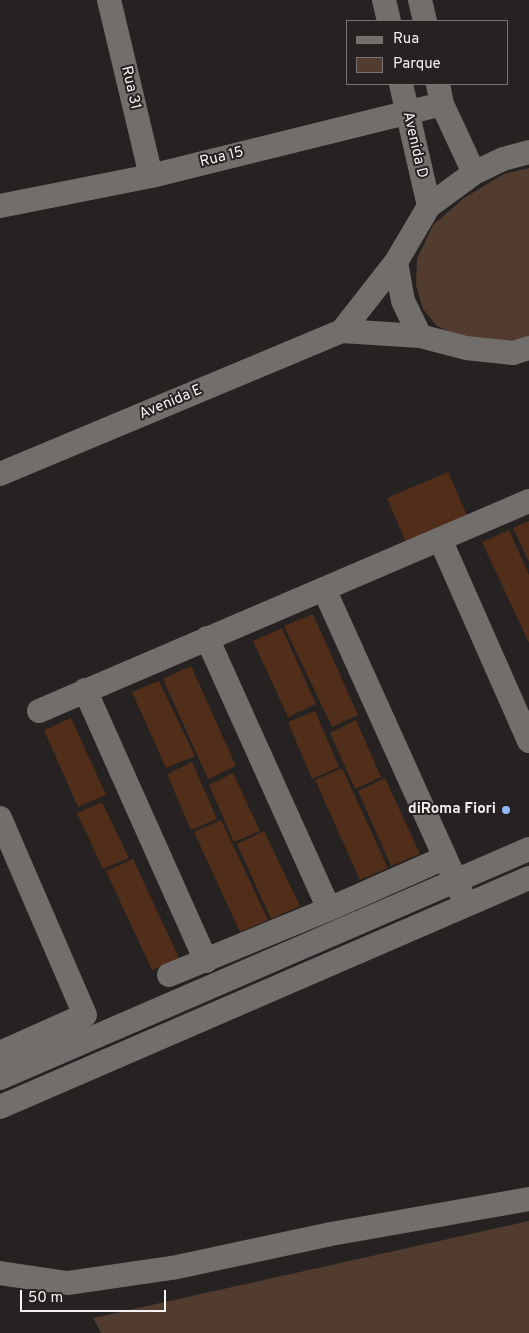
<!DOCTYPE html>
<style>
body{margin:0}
#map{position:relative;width:529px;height:1333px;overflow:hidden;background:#252221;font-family:Overpass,sans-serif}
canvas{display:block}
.legend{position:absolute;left:346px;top:20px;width:162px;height:65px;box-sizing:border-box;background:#252221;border:1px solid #787574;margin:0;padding:6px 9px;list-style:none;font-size:15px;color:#f4f2f1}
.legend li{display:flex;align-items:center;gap:10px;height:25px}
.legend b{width:25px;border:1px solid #787574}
.scale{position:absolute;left:20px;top:1290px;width:146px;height:22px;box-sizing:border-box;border:2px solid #f4f2f1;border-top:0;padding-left:6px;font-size:15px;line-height:18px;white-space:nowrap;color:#f4f2f1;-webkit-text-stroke:4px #252221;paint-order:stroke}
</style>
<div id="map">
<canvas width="529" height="1333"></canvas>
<ul class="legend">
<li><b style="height:6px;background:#716e6c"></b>Rua</li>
<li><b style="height:14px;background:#513c2f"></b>Parque</li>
</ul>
<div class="scale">50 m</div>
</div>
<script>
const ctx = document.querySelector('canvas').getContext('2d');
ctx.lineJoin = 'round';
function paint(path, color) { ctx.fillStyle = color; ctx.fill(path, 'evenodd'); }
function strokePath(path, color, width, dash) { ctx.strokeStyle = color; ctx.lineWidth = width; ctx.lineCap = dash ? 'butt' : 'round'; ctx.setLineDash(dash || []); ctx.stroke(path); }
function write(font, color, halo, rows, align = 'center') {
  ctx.font = font + ' Overpass,sans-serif'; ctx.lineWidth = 4; ctx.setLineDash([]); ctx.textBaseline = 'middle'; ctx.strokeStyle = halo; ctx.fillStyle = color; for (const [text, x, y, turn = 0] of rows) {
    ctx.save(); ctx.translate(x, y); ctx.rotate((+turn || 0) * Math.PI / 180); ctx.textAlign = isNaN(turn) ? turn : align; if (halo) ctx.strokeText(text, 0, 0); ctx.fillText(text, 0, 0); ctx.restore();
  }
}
paint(new Path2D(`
 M529,168V338L488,344L457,335L437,326L423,309L416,285L417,259L433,225L464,198L504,174Z
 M529,1221V1333H101L93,1318Z`), '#513c2f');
paint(new Path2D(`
 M448,472L469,520L407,545L387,498Z
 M529,521V562L513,528Z
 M509,530L529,575V643L482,542Z
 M313,614L358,715L332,727L284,626Z
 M282,628L316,704L288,717L253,641Z
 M191,666L236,766L208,779L163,679Z
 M159,681L195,756L166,768L132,692Z
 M315,711L339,767L312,779L288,722Z
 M71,718L106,795L78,807L44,730Z
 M356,720L381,777L355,789L330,733Z
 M192,762L217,819L191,830L167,774Z
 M342,768L388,868L360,880L315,780Z
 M233,773L260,831L234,842L209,785Z
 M385,778L420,854L391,866L358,791Z
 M102,802L129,858L103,869L77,813Z
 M221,820L268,920L240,932L194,832Z
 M264,831L300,906L271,919L237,844Z
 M133,859L179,958L152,970L106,871Z`), '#502e19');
strokePath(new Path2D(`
 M109,0L151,176
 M384,0L389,21
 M420,0L425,21
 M401,84L429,206
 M438,84L442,104L474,173
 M0,206L151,176L442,104
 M396,262L403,301L420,336
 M342,331L396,262L429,206L474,173L503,159L529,152
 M0,474L342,331L420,336L466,348L513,353L529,348
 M440,539L529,741
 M324,589L462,895
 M207,638L329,909
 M85,690L206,961
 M39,711L529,501
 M0,818L85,1015L0,1053
 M169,975L329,909L444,858
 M0,1078L529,849
 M0,1107L529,878
 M0,1273L67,1283L177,1267L331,1234L529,1199`), '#716e6c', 24);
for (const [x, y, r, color] of [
 [506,810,5,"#91b8fd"]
]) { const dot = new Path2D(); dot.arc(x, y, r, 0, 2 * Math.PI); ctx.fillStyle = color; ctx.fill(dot); strokePath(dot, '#252221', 2); }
write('15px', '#f4f2f1', '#252221', [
 ["Rua 31",130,88,77],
 ["Avenida D",414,145,77],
 ["Rua 15",222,158,-14],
 ["Avenida E",171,403,-23]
]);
write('bold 15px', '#f4f2f1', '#252221', [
 ["diRoma Fiori",496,810]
], 'right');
</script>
